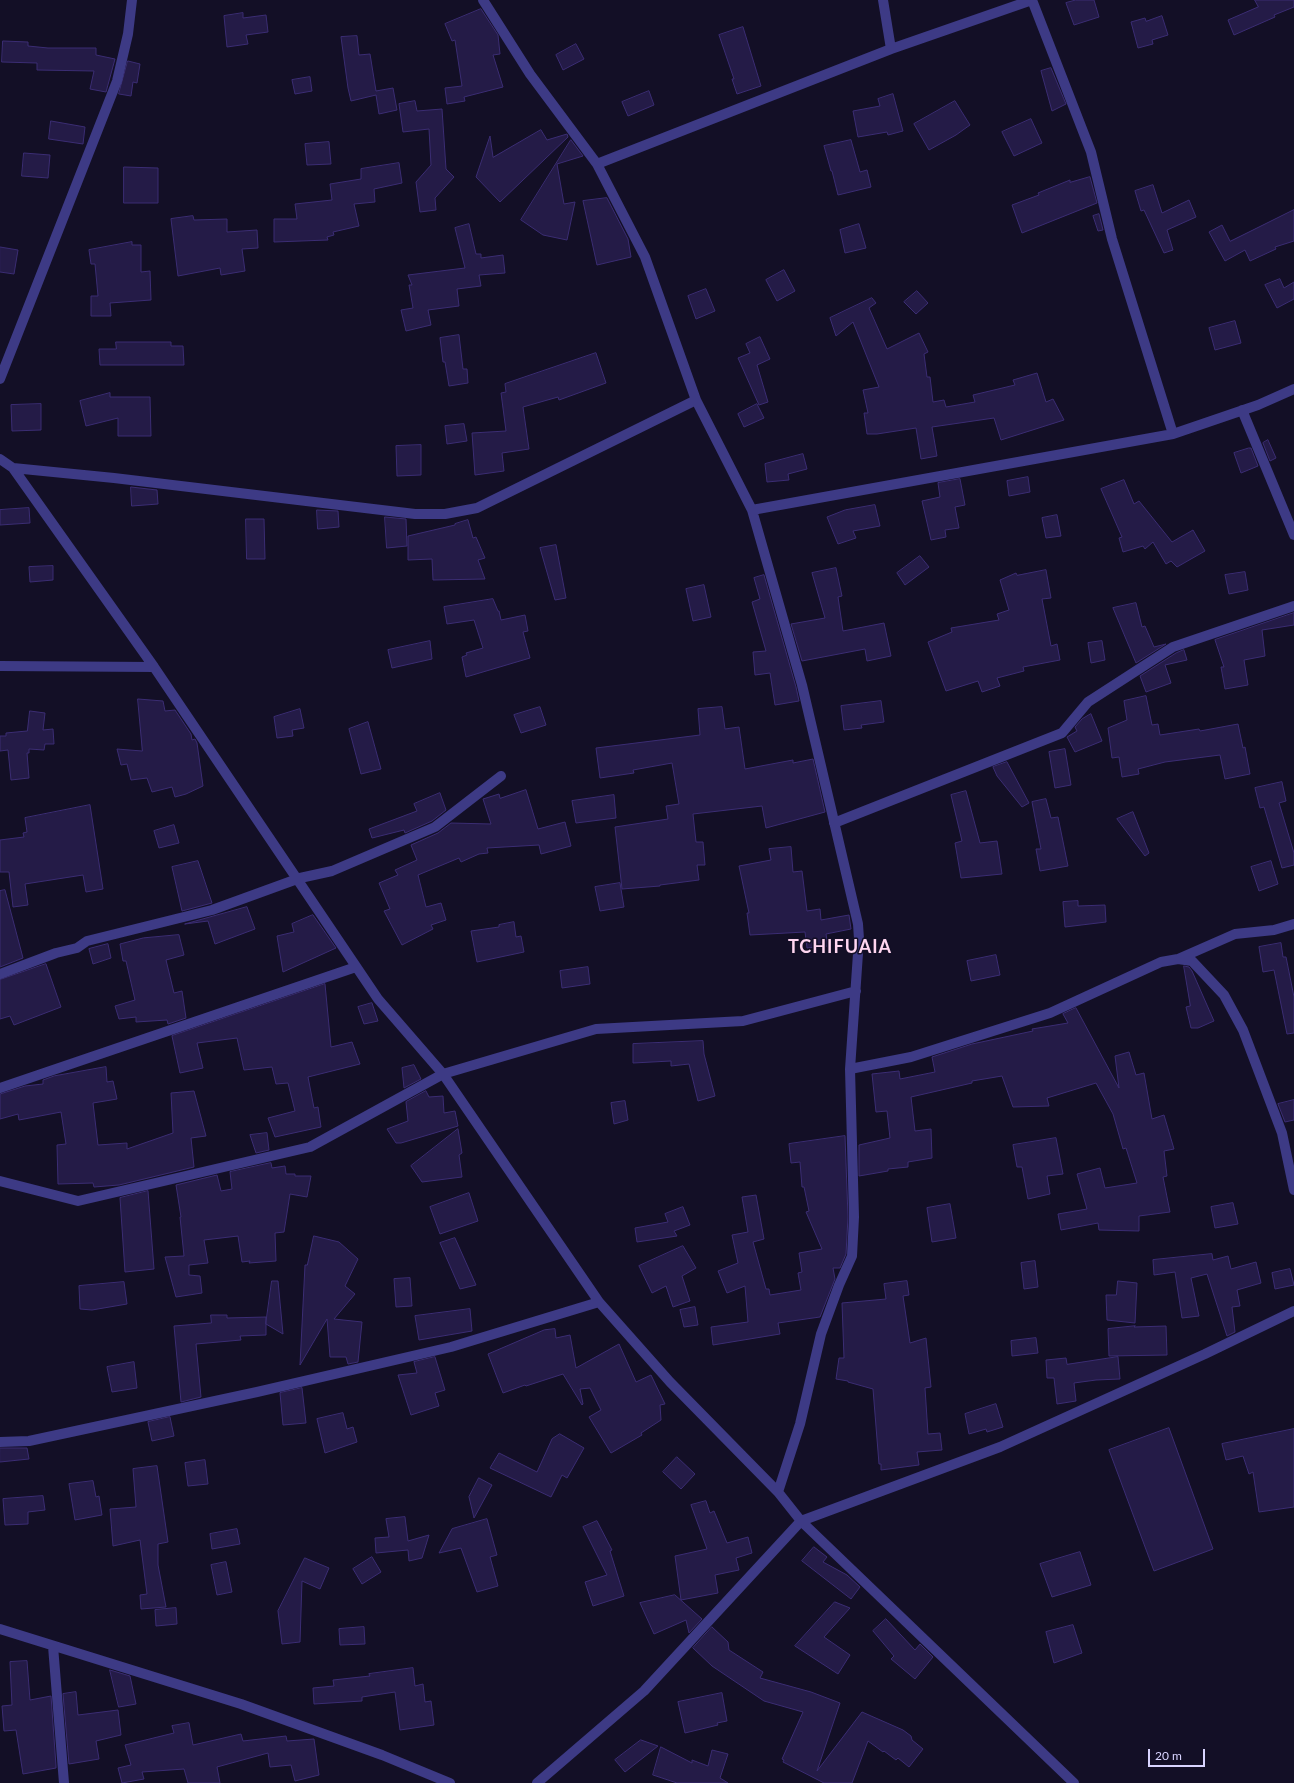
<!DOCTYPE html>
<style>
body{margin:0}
#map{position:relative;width:1294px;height:1783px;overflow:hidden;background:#130f26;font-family:Lato,sans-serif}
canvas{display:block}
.scale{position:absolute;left:1148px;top:1749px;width:57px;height:18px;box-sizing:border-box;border:2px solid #d9d4ff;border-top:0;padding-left:5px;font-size:12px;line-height:14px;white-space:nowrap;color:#d9d4ff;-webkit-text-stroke:3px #130f26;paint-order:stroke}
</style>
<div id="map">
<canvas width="1294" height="1783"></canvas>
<div class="scale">20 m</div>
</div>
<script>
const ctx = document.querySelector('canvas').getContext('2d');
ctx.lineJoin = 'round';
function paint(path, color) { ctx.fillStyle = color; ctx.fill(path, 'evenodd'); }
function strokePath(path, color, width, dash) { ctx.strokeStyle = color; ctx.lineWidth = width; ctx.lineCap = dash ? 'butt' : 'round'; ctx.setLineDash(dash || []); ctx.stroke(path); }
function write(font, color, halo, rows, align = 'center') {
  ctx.font = font + ' Lato,sans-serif'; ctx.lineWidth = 3; ctx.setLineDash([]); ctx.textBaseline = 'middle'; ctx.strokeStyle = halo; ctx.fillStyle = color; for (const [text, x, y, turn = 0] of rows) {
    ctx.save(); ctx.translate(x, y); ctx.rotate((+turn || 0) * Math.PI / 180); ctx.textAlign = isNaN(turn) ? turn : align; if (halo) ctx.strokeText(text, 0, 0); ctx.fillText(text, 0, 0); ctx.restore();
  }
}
const building = new Path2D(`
 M1076,0H1094L1099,17L1074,25L1066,3Z
 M1255,0H1294V7L1274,15L1275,17L1234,35L1228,20L1258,7Z
 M481,9L498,35L500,54L493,55L503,87L464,97L465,101L447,104L445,88L462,86L455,40L452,41L445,24Z
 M243,13V18L266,15L268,32L246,35L248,44L227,47L224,16Z
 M1162,16L1168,35L1152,40L1153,44L1138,48L1131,22L1145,18L1146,21Z
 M743,27L761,86L737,94L732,79H734L719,35Z
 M357,36L359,55L370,54L376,91L393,88L397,110L379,114L376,95L351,101L348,88L341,37Z
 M3,41L28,42V46L48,48H96V55L115,59L106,92L90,89L94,71L37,70V63L2,62Z
 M576,44L584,59L563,70L556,55Z
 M128,61L140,64L137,83L133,82L131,96L119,94Z
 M1051,68L1066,104L1052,111L1041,71Z
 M310,77L312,91L295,94L292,80Z
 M649,91L654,105L628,116L622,102Z
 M893,94L903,131L888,135L887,132L858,137L853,111L880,106L878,99Z
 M415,101L417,111L442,109L446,169L454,177L435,198L436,210L420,212L416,182L431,165L429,129L403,132L399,104Z
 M955,101L970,125L956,135L929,150L914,124Z
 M1031,119L1042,143L1014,156L1002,132Z
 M51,121L85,127L83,144L49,139Z
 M541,130L547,140L567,134L568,137L500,202L476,177L490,136L493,157Z
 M571,140L583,156L557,164L564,204L575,202L567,240L543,235L521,220Z
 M851,140L860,172L867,170L871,187L838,195L832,171H831L824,146Z
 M329,142L331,164L307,165L305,144Z
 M24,153L50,155L48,178L22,176Z
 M399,163L402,183L374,189L375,202L354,204L359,226L333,232L334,235L327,237L328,240L274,242V219H297L295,204L332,200L330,184L361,179V169Z
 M124,167L158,168V203H124Z
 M1090,177L1097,203L1022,233L1012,205L1039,195L1038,193L1070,180V182Z
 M1153,185L1162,213L1189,200L1196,217L1167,230L1173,250L1164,253L1144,210L1141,211L1135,191Z
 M607,198L628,239L631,257L597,265L583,201Z
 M1294,210V241L1275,247L1276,249L1250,261L1245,250L1225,261L1209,232L1222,225L1230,241Z
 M1099,214L1103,230L1098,231L1093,216Z
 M193,216L194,220L227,219V232L257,230L258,248L242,249L245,271L221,275L220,268L178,276L171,219Z
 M469,224L476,254H481V258L503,255L505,273L479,275L481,286L457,289L459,306L428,310L431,325L406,331L401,310L413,308L409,285H412L408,275L465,268L455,228Z
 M859,224L866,248L845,253L840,230Z
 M132,242V245H141V272L150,271L151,300L110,303L111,316H91V296H98L95,264H91L89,250Z
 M0,247L18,250L14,274L0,272Z
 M784,270L795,291L777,301L766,280Z
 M1280,279L1284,288L1294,282V299L1277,308L1265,285Z
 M706,289L715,311L696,319L688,296Z
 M917,291L928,303L916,314L904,302Z
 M872,298L876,303L869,308L887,349L919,333L928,352L924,354L927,377H930L933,402L944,400L946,407L975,402L973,395L1015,385L1013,380L1037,373L1046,402L1053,399L1064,420L1001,440L994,418L932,427L937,456L921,459L916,428L877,434H867L864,413H868L863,390L879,387L853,322L836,336L830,318Z
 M1235,321L1241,343L1215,350L1209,328Z
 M459,335L463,369H467L468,383L449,386L445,362H443L440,338Z
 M760,337L770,359L757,365L768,402L759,405L738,358L750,353L746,344Z
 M116,342H171V346H183L184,365H100L99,349H116Z
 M596,353L606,383L559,400L558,397L523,407L529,449L502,453L504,471L475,475L472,433L506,431L501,393L506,392L505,384Z
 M110,393V397H150L151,436H118V418L86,426L80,401Z
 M41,404V430L12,431L11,405Z
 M757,404L764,418L744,427L738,414Z
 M464,424L467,441L447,444L445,426Z
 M1268,440L1276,458L1270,461L1263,443Z
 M421,445V475L397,476L396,446Z
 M1249,448H1251L1258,466L1241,473L1234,453Z
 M803,454L807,469L788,474L789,480L767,482L765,464Z
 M1028,477L1030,492L1009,496L1007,481Z
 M960,479L965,505L955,507L959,528L945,530L946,537L931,540L922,501L940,497L938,483Z
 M1124,480L1134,504L1139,501L1172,542L1193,530L1205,551L1177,567L1171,561L1166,564L1153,542L1145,549L1143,546L1123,552L1119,538L1122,537L1101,489Z
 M131,487L157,490L158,504L132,506Z
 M875,505L880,526L853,531L856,538L838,544L827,517L845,510Z
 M29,508L30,523L0,525V510Z
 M317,510L338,511L339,527L318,529Z
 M1057,515L1061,536L1046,538L1042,518Z
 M385,517L406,519L407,546L387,548Z
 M246,519H264L265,559H247Z
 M468,520L473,538L476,537L485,558L478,560L485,579L433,580L432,559L408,560V536L455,525V524Z
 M556,545L566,598L555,600L540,548Z
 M920,556L929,567L905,585L897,573Z
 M53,566V580L30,582L29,567Z
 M836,568L842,596L838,597L843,631L884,623L891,656L867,661L865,649L802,661L791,624L825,618L812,573Z
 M1046,570L1051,598L1042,599L1051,646L1057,644L1060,660L1023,667L1024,671L997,678L1000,686L982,692L978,681L946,691L928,642L952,632L951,628L999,620L997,614L1009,610L1000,580L1016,573L1017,575Z
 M1245,572L1248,590L1229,594L1225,575Z
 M764,575L796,687L799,701L775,705L770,673L755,675L753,652L766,651L752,602L760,599L754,578Z
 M704,585L711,617L693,621L686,589Z
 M493,599L498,611H499L501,620L525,615L528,631L523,632L530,658L466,677L462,657L467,655L466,653L483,648L474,620L447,624L444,607Z
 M1136,603L1142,627L1145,626L1154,647L1166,644L1136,663L1113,608Z
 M1294,613V625L1262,630L1265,656L1244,660L1248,685L1225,689L1221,667H1224L1215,640Z
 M430,641L432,659L392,668L388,650Z
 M1102,641L1105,660L1091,663L1088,643Z
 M1184,650L1187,660L1165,665L1171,683L1146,692L1140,676L1176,653Z
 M1146,696L1152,725L1158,724L1160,735L1199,729L1200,731L1238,724L1243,748L1245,747L1250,774L1225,779L1220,755L1165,762L1138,769L1139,774L1122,777L1119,757L1112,758L1108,728L1127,720L1124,701Z
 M138,699L163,701L165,711L175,710L191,734L192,740L195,739L197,743L203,786L186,794L175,797L172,787L152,792L147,778L131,780L127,764L121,765L117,749L142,751Z
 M881,701L884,722L861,725L862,728L844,730L841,706Z
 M540,707L546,725L521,733L514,715Z
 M722,707L725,729L739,727L745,769L793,760V763L813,759L825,812L766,828L762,806L693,814L696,842H703L705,865H697L699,880L660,885V886L622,889L615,827L668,819L666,806L679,804L672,763L633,770L634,773L600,778L596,748L700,735L698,709Z
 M300,709L304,728L292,730L293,736L277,738L274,717Z
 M30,711L45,713L43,730L53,729L54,744H45L44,750L29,749V753H27L29,778L11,780L8,750L0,751V736H6V733L27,731Z
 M1091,714L1102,741L1075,752L1067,737L1077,731L1075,727L1082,719Z
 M368,722L381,769L361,774L349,729Z
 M1065,749L1071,785L1055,788L1049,752Z
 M1007,762L1029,803L1022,807L997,776L993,767Z
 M1282,782L1286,801L1279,803L1294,853V865L1282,868L1264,807L1260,808L1255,788Z
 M526,790L538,829L565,822L571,846L541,854L539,845L487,848L488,853L479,854L461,862L459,858L418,875L426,907L441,903L446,920L431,925L433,929L402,945L384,911L390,909L379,883L398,875L395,870L417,860L411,845L438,833L451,823L491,824L483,799L499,794L500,798Z
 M966,791L980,843L997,841L1002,874L961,878L955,843L962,841L951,795Z
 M440,793L446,810L432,821L405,833L404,830L372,838L369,829L417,811L414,804Z
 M614,795L616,818L576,823L572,801Z
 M1046,799L1051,818L1058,817L1068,866L1040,871L1036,849H1041L1032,802Z
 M90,805L103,889L86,892L83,875L25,884L28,905L13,907L9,872H0V840L24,837L23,833L27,832L25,818Z
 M1133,812L1149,853L1145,856L1117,819Z
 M174,825L179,843L159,848L154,831Z
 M791,847L793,872L802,871L807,911L820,909L821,920L849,915L851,929L826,934L828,946L807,948L805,932L750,935L747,913H749L739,866L771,860L769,849Z
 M198,861L212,903L182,911L172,867Z
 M1271,861L1278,884L1259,891L1251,867Z
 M620,883L624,907L600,911L595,887Z
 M5,890L23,958L0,967V891Z
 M1078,901V906L1105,905L1106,922L1065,927L1063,902Z
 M247,907L255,929L215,944L208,921L185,924Z
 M313,915L336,948L283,972L277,936L294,932L292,924Z
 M514,922L516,937L521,936L524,952L477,962L471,931L499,927V925Z
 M179,935L184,955L166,960L174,993L182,991L186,1018L168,1024L167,1020L136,1022V1017L119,1019L115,1006L135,1000L126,961H123L120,944L143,938Z
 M1281,943L1283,957H1286L1294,997V1033L1287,1034L1274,970L1263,972L1259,947Z
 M108,944L111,958L93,964L89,949Z
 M996,955L1000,975L971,981L967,961Z
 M46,964L61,1007L14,1025L10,1016L0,1019V980Z
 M1184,966L1189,967L1192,971L1214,1021L1198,1028H1191L1186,1007L1190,1006Z
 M588,967L590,984L562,988L560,971Z
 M325,984L331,1047L352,1042L360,1064L308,1077L314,1108L318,1107L321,1127L275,1137L268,1118L295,1111L288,1083L276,1084L272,1067L244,1070L237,1038L197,1043L203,1068L180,1073L172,1036Z
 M372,1003L378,1021L364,1024L358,1007Z
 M1076,1008L1119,1088L1115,1056L1129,1052L1136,1075L1144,1073L1152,1119L1164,1115L1174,1149L1164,1151L1167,1176L1163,1177L1170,1212L1139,1216V1231L1099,1230L1098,1223L1061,1230L1058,1214L1087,1209L1077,1174L1100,1168L1105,1188L1137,1183L1126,1148L1123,1149L1113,1114L1096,1083L1047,1098L1049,1106L1013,1107L1002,1076L972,1081V1083L911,1097L915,1131L931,1129L932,1158L908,1162V1167L888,1169V1171L859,1176V1145L890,1138L887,1111L876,1112L872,1074L899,1071L900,1079L935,1072L932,1057L972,1044L1033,1031L1032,1029L1068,1023L1063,1014Z
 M703,1041L704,1054L715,1096L698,1101L689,1064L671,1066V1061L633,1063V1044Z
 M414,1065L421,1079L404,1088L402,1068Z
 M106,1067L107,1082L113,1081L117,1099L93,1103L98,1145L127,1143V1149L173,1133L171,1093L194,1091L206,1136L191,1138L194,1167L119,1185L94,1187L93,1183L58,1184L57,1145L66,1144L61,1112L19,1120L18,1114L0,1119V1094L25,1086L43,1084V1080L54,1076Z
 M426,1091L429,1097L443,1096L444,1113L455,1111L458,1126L401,1143H396L387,1129L408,1121L406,1102Z
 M1294,1100V1120L1285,1122L1278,1104Z
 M625,1101L628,1120L614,1124L611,1103Z
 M458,1129L462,1153L459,1155L462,1177L422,1182L411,1166Z
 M267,1133L269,1150L256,1153L250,1135Z
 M845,1136L848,1217L846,1254L840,1268H833L835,1279L820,1317L778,1323L780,1334L713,1345L711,1327L748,1322L745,1286L727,1293L718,1271L738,1263L732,1235L748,1232L742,1197L756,1195L764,1239L753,1242L766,1289H769L770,1295L801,1290L798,1273L802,1272L799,1253L822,1249L806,1212L809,1211L804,1187H802L800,1162L791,1163L789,1144Z
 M1056,1138L1063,1174L1047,1176L1050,1194L1028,1199L1022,1167H1017L1013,1145Z
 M271,1163L272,1168L285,1166L286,1174H295V1176H311L307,1197L290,1194L284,1232L275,1233L276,1261L249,1263L250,1261L242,1262L238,1236L204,1240L208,1263L189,1265V1275L200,1276L202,1293L176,1297L165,1257L184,1256L180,1217H181L176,1185L217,1175L221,1191L232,1189L230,1172Z
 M148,1191L154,1269L125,1272L120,1198Z
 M469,1193L478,1221L440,1234L430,1207Z
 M1233,1203L1238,1224L1215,1228L1211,1207Z
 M950,1204L956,1238L932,1242L927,1208Z
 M683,1207L690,1225L674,1231L677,1236L637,1242L635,1228L668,1222L665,1214Z
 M314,1236L339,1242L358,1259L345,1286L355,1294L334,1319L362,1322L358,1362L348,1364L346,1357H330L327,1319L300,1365L305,1265H307Z
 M455,1238L476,1285L460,1289L440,1243Z
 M683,1246L696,1268L682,1276L690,1301L673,1307L666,1286L652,1293L639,1266Z
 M1212,1254L1213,1260L1228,1256L1231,1269L1256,1262L1261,1283L1237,1290L1240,1306L1232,1307L1235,1332L1227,1336L1207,1274L1191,1278L1199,1316L1182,1318L1175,1272L1154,1275L1153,1260Z
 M1035,1261L1038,1287L1024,1289L1021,1263Z
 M1290,1269L1294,1285L1275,1289L1272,1273Z
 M410,1278L412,1306L396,1307L394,1279Z
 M272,1281H278L283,1334L266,1324Z
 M907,1281L909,1295L903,1296L910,1343L926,1338L931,1387L925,1388L928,1434L940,1433L942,1450L917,1452L919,1465L881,1470V1464H879L873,1389L848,1382V1381L836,1379L839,1358H844L842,1303L886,1299L884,1284Z
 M1118,1281L1137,1283L1135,1323L1107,1320L1106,1295H1116Z
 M124,1282L127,1304L92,1310L80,1309L79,1286Z
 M695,1307L698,1325L684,1327L680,1310Z
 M470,1309L472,1331L419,1340L415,1316Z
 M211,1315H227V1318L266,1317V1335L240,1336L241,1340L196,1344L201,1397L181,1402L174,1326L211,1323Z
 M1135,1326L1134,1327L1166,1326L1167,1355L1109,1356L1108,1329Z
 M555,1329L556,1338L570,1335L576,1368L619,1344L636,1382L651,1375L665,1404L660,1405L661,1420L641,1433L642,1435L611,1453L589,1417L601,1410L590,1388L580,1389L583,1404L582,1405L563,1374L526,1386L525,1385L503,1393L488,1354L544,1330Z
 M1036,1338L1038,1353L1012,1356L1011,1341Z
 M435,1357L445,1390L435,1393L439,1406L411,1415L398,1375L417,1373L414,1362Z
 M1118,1357L1120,1379L1096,1380L1074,1383L1076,1401L1057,1404L1054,1378H1047L1046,1360L1066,1358L1067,1364Z
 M134,1362L137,1388L112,1392L107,1367Z
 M302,1388L306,1423L283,1425L280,1393Z
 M996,1404L1003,1427L987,1432L986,1429L969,1434L965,1414Z
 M343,1413L347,1429L353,1427L357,1442L325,1453L317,1419Z
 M170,1417L174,1436L152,1441L148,1422Z
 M1169,1428L1213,1549L1154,1571L1109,1450Z
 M1294,1429V1507L1259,1512L1253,1472L1249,1474L1243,1456L1226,1460L1222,1444Z
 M560,1434L584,1448L567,1478L562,1475L551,1497L490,1468L499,1453L537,1472L552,1439Z
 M0,1448H27L29,1459L0,1462Z
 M677,1457L695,1474L681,1489L663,1472Z
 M205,1460L208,1484L188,1486L185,1463Z
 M157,1466L168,1542L158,1544V1565L166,1607L141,1609L140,1595L147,1594L140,1540L113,1546L110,1509L136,1507L133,1469Z
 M479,1478L492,1485L474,1518L469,1497Z
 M93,1481L96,1497L99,1496L102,1515L75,1520L69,1484Z
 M43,1496L45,1510L28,1512V1524L5,1525L3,1499Z
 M706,1501L710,1513L714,1511L727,1543L748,1537L752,1553L736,1558L739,1570L715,1575L718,1593L681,1600L675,1556L707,1549L691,1505Z
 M405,1517L408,1541L429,1535L422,1558L409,1561L408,1550L376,1553L375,1538L389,1537L386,1519Z
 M487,1519L497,1555L490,1557L498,1586L477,1592L461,1548L439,1553L452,1529Z
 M597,1521L612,1550L610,1551L624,1596L593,1606L585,1582L607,1575L583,1527Z
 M237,1529L240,1544L212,1549L210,1534Z
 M814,1547L827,1557L823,1562L847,1575L860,1587L851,1599L802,1561Z
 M1080,1552L1091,1585L1052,1597L1040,1564Z
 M372,1557L381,1572L362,1584L353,1569Z
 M305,1558L329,1568L320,1589L302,1581L300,1642L282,1644L278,1611Z
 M226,1562L232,1592L217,1595L211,1565Z
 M675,1595L702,1619L689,1633L686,1620L654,1634L640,1603Z
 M835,1602L850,1608L824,1637L850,1655L838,1674L795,1646Z
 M176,1608L177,1624L156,1626L155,1610Z
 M886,1619L915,1650L920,1644L933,1657L915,1679L891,1659L894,1656L873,1631Z
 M1073,1625L1082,1653L1054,1663L1046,1632Z
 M364,1627L365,1644L340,1645L339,1629Z
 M712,1627L728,1642L729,1650L763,1672L760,1678L811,1692L840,1703L817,1771L862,1712L903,1730L911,1736L912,1740L923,1749L909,1767L898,1758L896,1760L884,1751L883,1752L868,1741L852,1783H824L783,1762L784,1760L782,1759L803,1712L764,1701L712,1666L693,1648Z
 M27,1661L30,1700L51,1696L56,1766V1768L23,1774L16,1730L4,1731L2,1706L12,1705L10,1662Z
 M413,1668L415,1686L423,1684L425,1702L431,1701L434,1725L400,1730L395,1692L362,1697V1701L314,1704L313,1688L334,1686L333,1680L370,1676L369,1674Z
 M110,1670L130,1676L136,1704L119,1707Z
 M76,1692L78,1715L118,1710L121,1735L96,1741L99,1759L69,1764L63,1694Z
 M722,1693L727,1721L717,1723L718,1725L685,1733L678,1702Z
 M189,1723L193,1745L241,1734L243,1741L286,1736L287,1741L314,1739L319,1775L295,1781L291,1765L270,1767L268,1753L217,1767L220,1783H188L184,1769L142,1772L144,1779L122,1783L118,1768L131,1765L125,1745L174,1733L172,1726Z
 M641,1740L658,1746L625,1772L615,1760Z
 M661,1747L692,1763V1760L708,1766L712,1750L728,1754L720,1778L728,1783H677L653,1775Z`);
paint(building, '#241b47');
strokePath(building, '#3b2d73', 1);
strokePath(new Path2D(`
 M483,0L530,74L597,164L645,257L696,400L752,510L802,685L858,924L859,939L850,1069L854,1217L852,1256L839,1285L821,1334L800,1424L778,1492
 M883,0L891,49
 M1032,0L1091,152L1112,239L1173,434
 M597,164L891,49L1032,0
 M0,379L117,81L128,34L132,0
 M1242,410L1294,535
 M0,459L13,468L154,667L378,999L443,1074L599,1302L670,1382L778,1492L801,1521L1074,1783
 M13,468L114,478L415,514H445L477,508L696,400
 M752,510L1173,434L1258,405L1294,389
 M0,666L154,667
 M834,823L1062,733L1088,702L1173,647L1294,606
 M1178,959L1192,961L1224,995L1243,1030L1282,1133L1294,1190
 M0,974L56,953L77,948L87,941L212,910L300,878L332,871L435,827L501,776
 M850,1069L911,1057L1050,1013L1161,962L1178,959L1235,934L1274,930L1294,924
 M0,1088L356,967
 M0,1181L78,1201L310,1147L443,1074L596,1029L743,1021L856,991
 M0,1442L29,1441L257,1392L451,1347L599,1302
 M0,1629L241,1704L382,1755L450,1783
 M53,1646L64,1783
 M537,1783L644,1691L801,1521L1000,1447L1205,1354L1294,1311`), '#3d3a85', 10);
ctx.letterSpacing = '1px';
write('bold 18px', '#ffd6f0', '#130f26', [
 ["TCHIFUAIA",840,947]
]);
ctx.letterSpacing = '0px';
</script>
